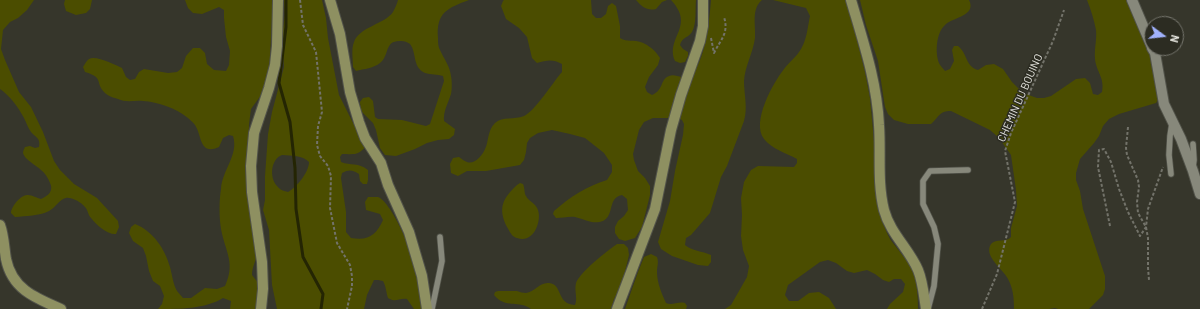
<!DOCTYPE html>
<style>
body{margin:0}
#map{position:relative;width:1200px;height:309px;overflow:hidden;background:#36362b;font-family:Barlow,sans-serif}
canvas{display:block}
.north{position:absolute;left:1144px;top:16px;width:40px;height:40px;box-sizing:border-box;background:#2c2c22;border:1px solid #76766e;border-radius:50%;rotate:105deg;font-size:11px;font-weight:700;line-height:16px;text-align:center;color:#e6e6df}
.north::after{content:'';display:block;margin:auto;width:14px;height:18px;background:#a1b2fd;clip-path:polygon(50% 0,100% 100%,50% 72%,0 100%)}
</style>
<div id="map">
<canvas width="1200" height="309"></canvas>
<div class="north">N</div>
</div>
<script>
const ctx = document.querySelector('canvas').getContext('2d');
ctx.lineJoin = 'round';
function paint(path, color) { ctx.fillStyle = color; ctx.fill(path, 'evenodd'); }
function strokePath(path, color, width, dash) { ctx.strokeStyle = color; ctx.lineWidth = width; ctx.lineCap = dash ? 'butt' : 'round'; ctx.setLineDash(dash || []); ctx.stroke(path); }
function write(font, color, halo, rows, align = 'center') {
  ctx.font = font + ' Barlow,sans-serif'; ctx.lineWidth = 3; ctx.setLineDash([]); ctx.textBaseline = 'middle'; ctx.strokeStyle = halo; ctx.fillStyle = color; for (const [text, x, y, turn = 0] of rows) {
    ctx.save(); ctx.translate(x, y); ctx.rotate((+turn || 0) * Math.PI / 180); ctx.textAlign = isNaN(turn) ? turn : align; if (halo) ctx.strokeText(text, 0, 0); ctx.fillText(text, 0, 0); ctx.restore();
  }
}
paint(new Path2D(`
 M0,0H34L27,10L18,18L10,22L3,30L1,49L5,60L19,92L31,107L43,132L54,161L60,170L74,184L97,198L118,221L119,227L116,234C108,235 96,225 91,218C88,215 88,210 85,207C81,202 71,197 66,198C61,198 54,209 49,211C39,216 26,216 15,217L11,213C11,207 21,194 28,195C32,195 37,198 41,199C48,196 54,191 50,183C48,178 45,173 41,170C37,166 24,159 23,153C23,151 24,149 25,147L30,146L35,148L39,147C41,138 35,137 31,132C28,128 26,122 24,118C18,107 10,96 0,89Z
 M65,0H92L90,9L86,13L76,15L66,11L64,4Z
 M185,0H273L269,76L264,91L251,109L249,124L248,173L257,254C256,261 252,267 252,275L259,284L258,309H230L231,301L223,298C205,309 180,309 158,309L162,304L164,296L160,286L153,281L149,271L146,256L143,248L133,241L129,233L131,227L135,224C153,231 165,249 170,267C172,274 173,284 177,291C179,293 181,296 183,298H191L205,288L217,289L225,286C236,263 225,251 221,229C219,217 219,201 221,189C222,170 239,155 233,136L229,135L223,138L219,147C199,156 202,135 195,125C193,122 190,120 188,118C176,108 158,102 143,101C135,100 126,103 118,99C114,98 108,96 105,93C94,82 105,78 85,72L83,67C85,64 86,61 89,59C96,55 115,65 122,68L126,77L130,80L135,79L139,72L144,69L168,73L177,72L182,68L186,56L193,48H200L205,53L207,64L214,70L226,71L229,65L230,51L226,37L224,18V10L219,7L202,14L193,13L188,8Z
 M284,0H322L326,18L328,38L339,95L352,121L366,146C358,156 354,154 342,154L340,157L341,162C351,166 358,162 368,170V180L367,184H363L360,181L359,174C353,170 349,169 342,173L341,178L346,212V232L351,238C369,241 376,235 383,220L380,214L366,210L365,202L368,197C371,197 375,197 378,197C392,202 415,258 418,272C421,284 422,297 423,309H414L407,299C398,298 396,303 388,298C386,292 386,286 383,281L378,280H374L367,295L364,309H277L272,285L269,230L263,210L265,200V176L268,134L272,112L284,67L282,35L285,15ZM282,155C292,156 302,155 309,162C309,172 297,187 288,192C284,191 280,190 277,186C269,177 271,159 282,155Z
 M398,0H469C448,8 436,12 438,38C438,42 438,47 440,50C444,59 450,66 451,76C452,81 452,89 451,94C448,104 443,111 444,121L455,129L454,135L449,139L438,140L427,143L415,149L396,156L385,155L380,148L376,130L373,123L361,111L360,102L363,98L369,97L373,101L375,117L378,119L402,120L426,126L430,124L444,81L443,76C437,74 431,75 425,73C412,67 417,53 410,44C407,42 405,41 401,41C384,40 390,55 380,63C374,68 364,69 356,71L353,67C353,59 351,49 354,42C359,27 385,24 393,12C395,8 397,4 398,0Z
 M504,0H591L592,14L596,18H601L606,14L608,6L612,3L616,6L620,26V38C626,42 630,40 636,41C646,42 655,50 660,58L658,65L649,77L645,87L647,92L652,95C664,90 660,79 669,76C673,74 677,76 682,77C685,77 688,76 691,76C706,58 709,23 711,0H762C751,9 756,25 755,38C753,53 745,66 744,81C744,94 748,108 744,121L727,166L721,177L710,213L691,235L686,238L685,245C692,251 702,251 711,255V262L708,266L698,265L672,256L661,249L658,242L670,201L675,171L683,135L684,124L682,120L678,118H653L644,122L639,130L633,154L634,160L638,171L645,178L650,186V195L642,227L635,238L625,241L619,239L615,233V227L618,221L624,216L628,210L627,199L622,195C607,198 615,215 603,221C593,225 584,219 575,217C569,216 563,218 556,218L553,214L554,211C570,197 587,186 607,180L612,172V165L604,153L585,138L570,134L552,130L538,133L530,138L527,143L526,152L524,160L520,165L486,171H467L458,176L451,173L450,164L453,158L459,157C462,159 464,161 467,162C474,165 483,155 485,149C489,141 487,131 495,123C503,116 514,120 524,116C535,111 553,82 562,72V64C553,59 547,60 537,63L532,58L527,37L519,28L506,19L501,6L503,1Z
 M636,0H667L662,2L656,9C647,11 642,7 636,0Z
 M671,0H696C695,9 697,23 692,32C688,38 682,37 680,45L683,49L688,52V56L685,62L680,63L675,61C665,37 696,27 671,0Z
 M773,0H847L865,72L870,98L881,218C884,225 886,232 890,239C897,249 906,258 912,269C917,279 918,298 918,309H887L890,304L903,292L905,284L901,279H894L889,282L883,280L875,274L867,270L854,273L847,271L836,263L828,260L820,262L788,285L785,295L789,301H798L809,293L819,292L829,298L836,309H725L731,305L747,277L749,266L743,250L741,236L742,215L741,198L744,182L751,170L758,166L794,167L797,163V159C786,153 772,149 764,139C751,122 773,83 784,69C790,61 799,55 803,45C807,37 808,25 810,16L806,8Z
 M860,0H969C977,16 953,17 945,25C936,33 935,53 939,63C940,66 943,68 945,71L950,69L954,61L952,50L954,46H958C968,54 965,66 978,70L986,65L994,64L1003,69L1012,82L1023,93L1037,98H1044L1051,96L1076,79L1085,78L1090,83L1093,94L1098,95L1102,92C1105,78 1096,71 1095,59C1094,49 1097,40 1096,30C1094,20 1091,10 1087,0H1131L1153,60L1158,100L1156,103L1119,114L1109,119L1103,126L1099,136L1094,143L1080,159L1076,173V180L1080,191L1083,209L1105,276V289L1103,295L1089,309H1058L1055,308L1049,309H1014C1014,298 1013,288 1008,279C1003,269 983,256 991,244C996,238 1006,243 1011,237V228L1017,206L1016,190L1011,155L999,138L990,130L951,111C939,111 939,117 931,124H908L894,120L888,114L885,107L878,61L866,25Z
 M520,183L523,184C525,188 524,193 526,196C529,202 535,202 538,210C542,222 533,244 517,238C512,237 510,232 507,227C500,213 500,203 511,191C514,188 516,185 520,183Z
 M617,244H624L628,248L629,255L621,288L614,299L611,309H531C520,300 505,309 494,295L495,292L498,291C505,291 511,291 517,291C520,292 523,293 526,293C535,292 539,282 549,283C563,284 556,304 575,305C578,298 574,291 576,283C580,272 607,251 617,244Z
 M651,254L657,257C659,263 657,266 657,272C657,283 662,294 666,303C673,306 677,301 685,303L687,306L686,309H625L638,272L644,257Z`), '#4b4d00');
strokePath(new Path2D(`
 M286,0V27L279,83L290,122L295,168L296,209L303,257L323,294L321,309`), '#242503', 3);
const lane = new Path2D(`
 M1193,144L1194,160L1193,167
 M1171,174L1169,155L1170,136L1172,123
 M432,309L442,261L440,237
 M928,309L934,286L938,244L934,227L923,204V181L930,171L968,170`);
const street = new Path2D(`
 M1132,0L1152,47
 M1152,48L1155,53L1164,104L1181,139L1193,171L1200,194`);
const secondary = new Path2D(`
 M330,0L340,34L350,92L359,122L365,138L381,163L388,185L409,232L422,276L427,309
 M851,0C863,41 877,82 879,125C881,153 877,182 884,210C890,233 909,249 918,270C923,282 924,297 926,309
 M0,225C4,236 4,247 6,259C12,289 35,298 61,309
 M261,309L263,289L262,262L252,192L251,166L254,133L269,88L275,65L277,46L278,0
 M617,309L655,209L671,130L681,95L700,41L703,26V0`);
strokePath(lane, '#515249', 7);
strokePath(street, '#515249', 12);
strokePath(secondary, '#515249', 12);
strokePath(new Path2D(`
 M300,0L303,25L316,52L322,112L318,126L317,145L320,156L328,166L331,176L330,208L337,243L350,265L352,276V286L347,309
 M711,38L714,53C721,39 729,33 724,17
 M1128,127L1126,148L1127,155L1138,180L1139,187L1137,202L1138,213L1146,227L1148,238V268L1149,280
 M1110,226L1098,167L1099,150L1104,149L1111,162L1119,189L1128,212L1140,236L1146,227L1148,209L1163,167
 M982,309L997,274L1015,202L1005,151L1011,133L1053,41L1064,10`), '#73736a', 2, [3, 2]);
strokePath(lane, '#87887b', 5.5);
strokePath(street, '#87887b', 10);
strokePath(secondary, '#8e9061', 10);
write('11px', '#e6e6df', '#2c2c22', [
 ["CHEMIN DU BOUINO",1020,98,-66]
]);
</script>
